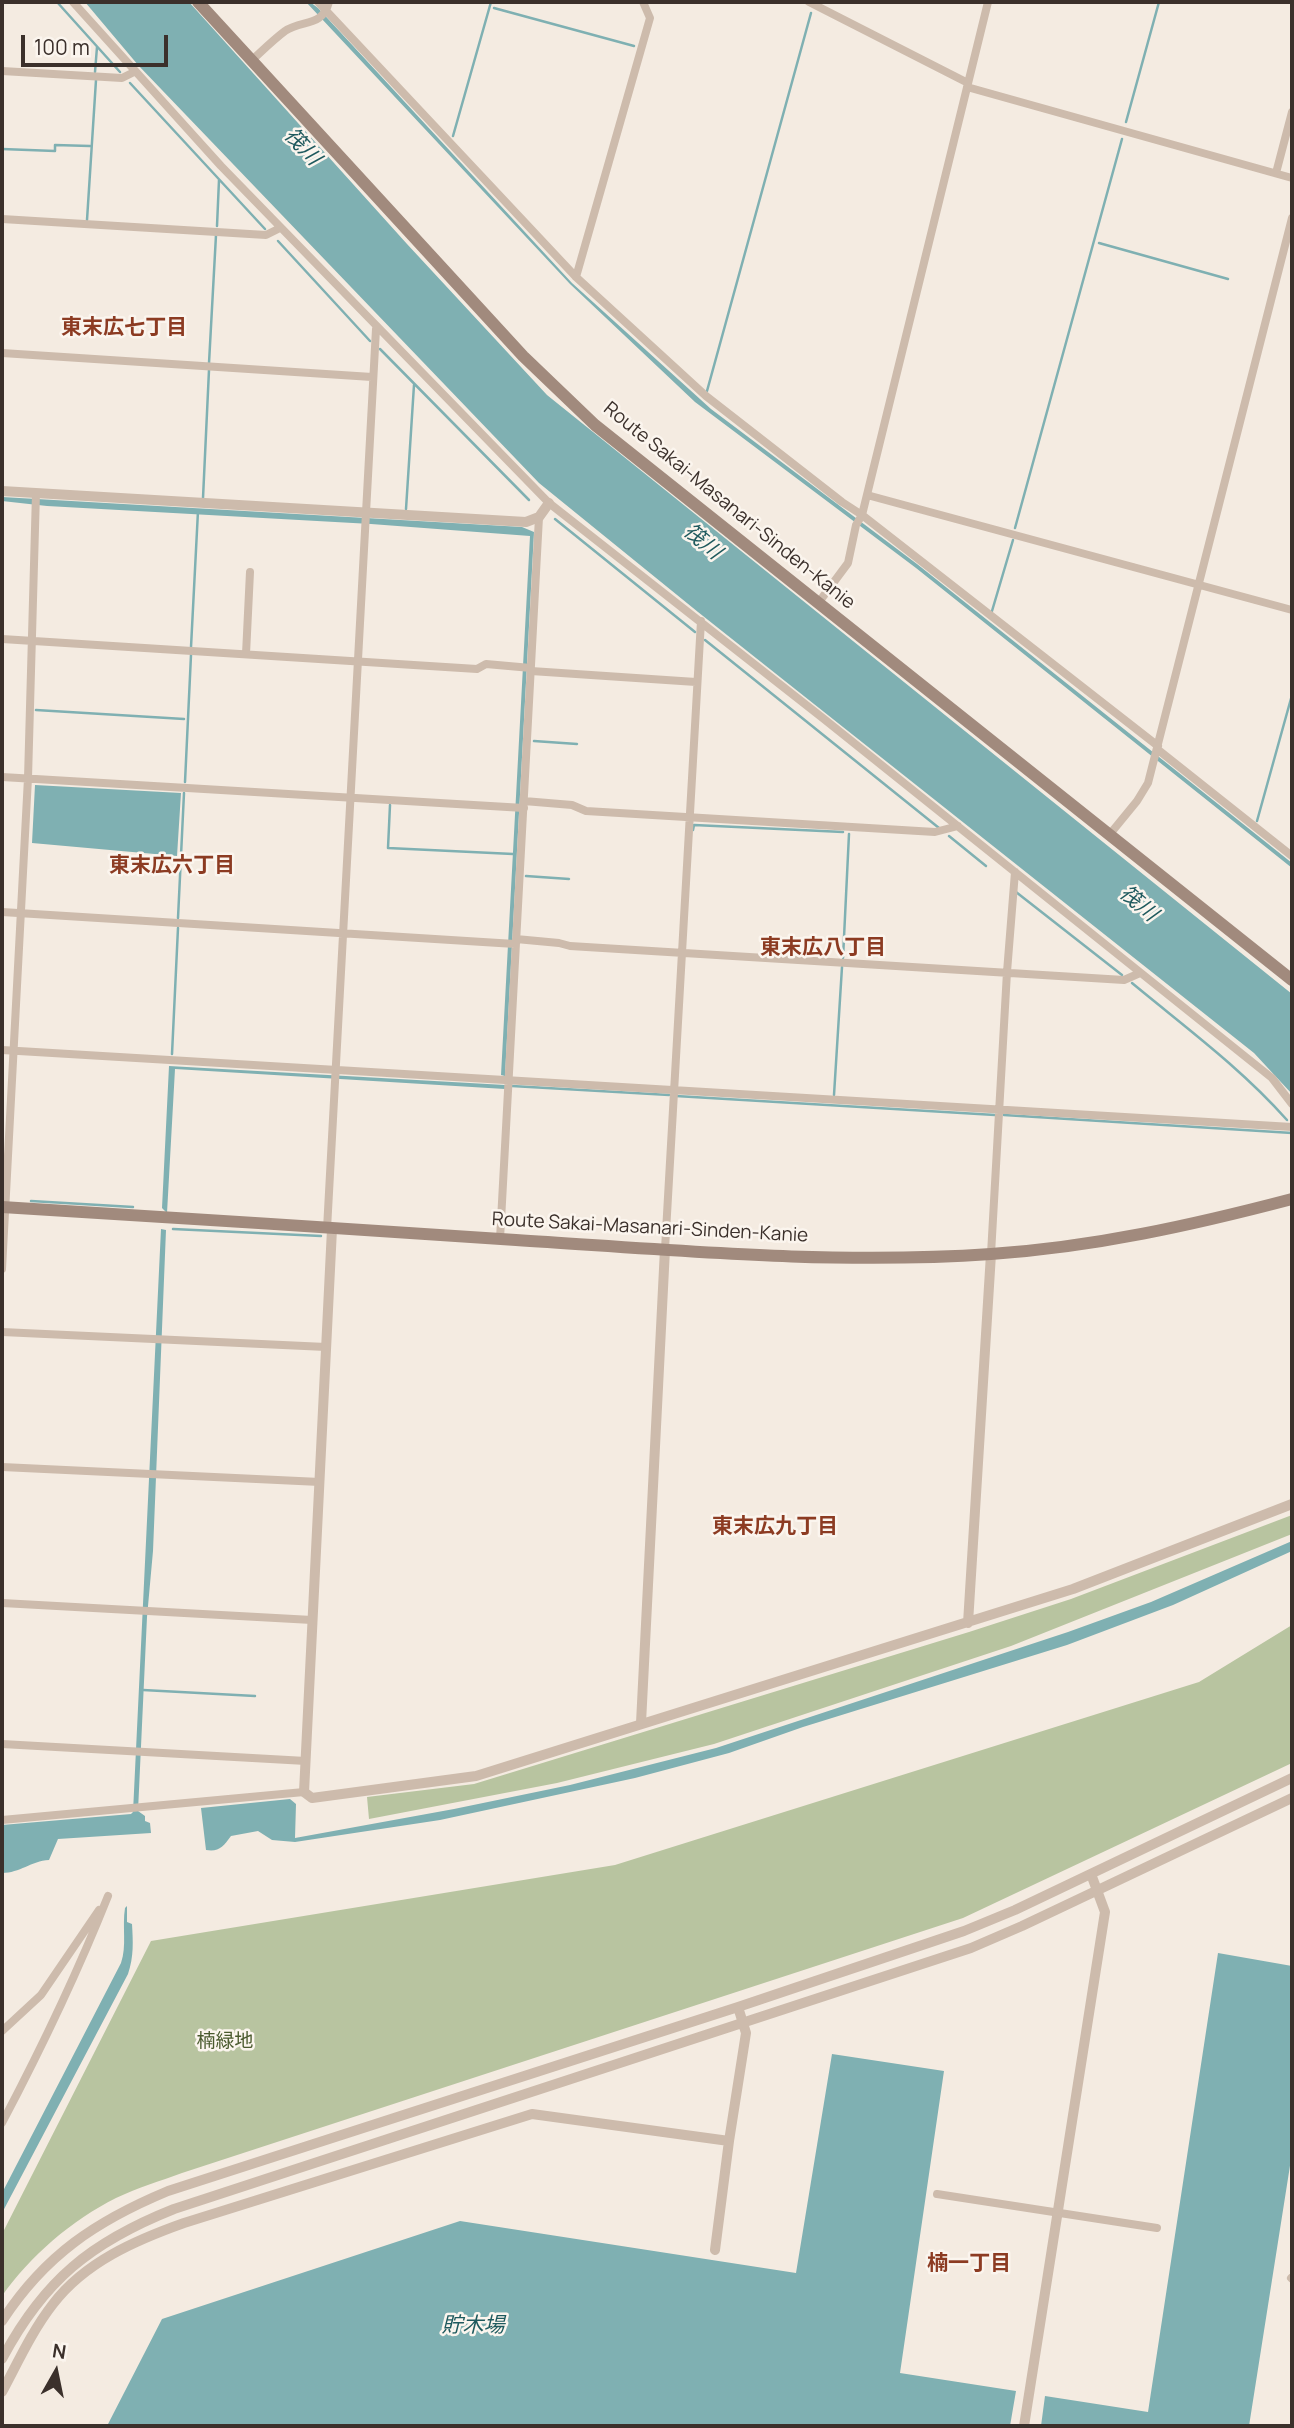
<!DOCTYPE html>
<meta charset="utf-8">
<style>
body{margin:0}
#map{position:relative;width:1294px;height:2428px;overflow:hidden;background:#f4ebe1;font-family:Manrope,sans-serif}
canvas{display:block}
.frame{position:absolute;inset:0;border:4px solid #3b302b;pointer-events:none}
.north{position:absolute;left:21px;top:2337px;width:70px;height:70px;-webkit-text-stroke:5px #fbf5ee;paint-order:stroke;rotate:9deg;font-size:19px;font-weight:700;line-height:28px;text-align:center;color:#3b302b}
.north::after{content:'';display:block;margin:auto;width:24px;height:32px;background:#3b302b;clip-path:polygon(50% 0,100% 100%,50% 72%,0 100%)}
.scale{position:absolute;left:21px;top:35px;width:147px;height:32px;box-sizing:border-box;border:4px solid #3b302b;border-top:0;padding-left:9px;font-size:21px;line-height:24px;white-space:nowrap;color:#3b302b;-webkit-text-stroke:5px #fbf5ee;paint-order:stroke}
</style>
<div id="map">
<canvas width="1294" height="2428"></canvas>
<div class="frame"></div>
<div class="north">N</div>
<div class="scale">100 m</div>
</div>
<script>
const ctx = document.querySelector('canvas').getContext('2d');
ctx.lineJoin = 'round';
function paint(path, color) { ctx.fillStyle = color; ctx.fill(path, 'evenodd'); }
function strokePath(path, color, width, dash) { ctx.strokeStyle = color; ctx.lineWidth = width; ctx.lineCap = dash ? 'butt' : 'round'; ctx.setLineDash(dash || []); ctx.stroke(path); }
function write(font, color, halo, rows, align = 'center') {
  ctx.font = font + ' Manrope,"Noto Sans JP",sans-serif'; ctx.lineWidth = 5; ctx.setLineDash([]); ctx.textBaseline = 'middle'; ctx.strokeStyle = halo; ctx.fillStyle = color; for (const [text, x, y, turn = 0] of rows) {
    ctx.save(); ctx.translate(x, y); ctx.rotate((+turn || 0) * Math.PI / 180); ctx.textAlign = isNaN(turn) ? turn : align; if (halo) ctx.strokeText(text, 0, 0); ctx.fillText(text, 0, 0); ctx.restore();
  }
}
paint(new Path2D(`
 M1292,1515V1534L1011,1646L714,1744L557,1783L369,1819L367,1797L474,1784L969,1632L1071,1599Z
 M1292,1625V1763L963,1918L182,2173C160,2181 137,2188 116,2198C72,2220 30,2256 2,2296V2234L151,1941L615,1865L1199,1682Z`), '#b8c4a0');
paint(new Path2D(`
 M85,2H189L407,244L547,395L1292,994V1094L1254,1053L698,612L539,483L138,65Z
 M306,2H310L318,8L572,283L711,409L917,564L1292,863V868L916,568L695,402L570,284Z
 M2,497L522,527L534,532L505,1076L501,1075L530,536L371,524L47,506L2,501Z
 M35,785L181,793L177,856L32,843Z
 M169,1066L505,1085V1089L175,1069L167,1213L162,1208Z
 M161,1229L166,1230L153,1551L147,1617L138,1811L145,1816V1821L150,1823L151,1833L58,1839L49,1860C31,1861 20,1873 2,1873V1825L131,1814L133,1812Z
 M1292,1541V1551L1173,1605L1067,1645L803,1727L729,1753L635,1778L440,1820L295,1842L272,1840L258,1831L231,1836C223,1847 219,1852 206,1850L201,1808L290,1799L296,1804L295,1838L454,1809L570,1785L716,1748L1068,1632L1151,1602Z
 M127,1906V1922L132,1924C133,1942 134,1956 128,1974L2,2213V2193L121,1963C127,1946 122,1927 125,1908Z
 M1218,1953L1292,1966V2153L1249,2426H1041L1045,2396L1148,2412Z
 M832,2054L944,2071L900,2373L1016,2391L1010,2426H107L162,2319L460,2221L796,2273Z`), '#7fb0b2');
strokePath(new Path2D(`
 M57,2L120,72
 M494,8L634,46
 M95,72L97,47
 M130,83L265,229
 M1126,122L1159,2
 M453,136L491,2
 M2,149L55,151V145L90,146
 M87,220L96,80
 M217,226L219,180
 M278,241L370,341
 M1099,243L1228,279
 M380,349L529,500
 M209,363L216,235
 M707,391L811,13
 M203,498L209,370
 M406,509L414,385
 M555,519L695,632
 M1015,528L1122,139
 M992,611L1013,540
 M705,640L939,828
 M191,647L198,511
 M36,710L184,719
 M534,741L577,744
 M185,782L191,655
 M390,805L388,848L513,854
 M1257,821L1292,695
 M693,830L694,825L843,832
 M949,836L986,866
 M526,876L569,879
 M1016,892L1122,975
 M178,918L184,793
 M843,958L849,834
 M1132,983C1185,1027 1241,1068 1287,1120
 M172,1054L178,928
 M512,1086L669,1095
 M834,1095L842,967
 M676,1096L995,1115
 M1004,1115L1292,1133
 M31,1201L133,1207
 M173,1229L321,1236
 M143,1690L255,1696`), '#7fb0b2', 2.5);
strokePath(new Path2D(`
 M73,2L221,166L549,503L824,719L1272,1078L1292,1104
 M318,2L576,277L706,396L842,502L862,515L1158,746
 M809,2L968,83
 M251,61C262,51 273,40 285,31C302,19 322,28 329,2
 M2,71L122,78L134,72
 M967,87L1292,178
 M1276,173L1292,112
 M2,219L266,235L280,228
 M576,277L650,18L643,2
 M2,353L372,377
 M867,495L1292,610
 M819,602L848,563L856,525L862,515L988,2
 M2,639L477,669L486,664L531,668
 M246,654L250,572
 M531,671L696,682
 M1157,749L1292,856
 M2,777L524,808
 M524,801L572,805L586,811L935,832L958,826
 M1110,834L1137,801L1148,783L1292,218
 M2,912L515,944
 M516,939L559,943L570,946L1124,980L1140,973
 M2,1050L1292,1127
 M327,1229L376,329
 M500,1239L539,517
 M665,1249L701,621
 M991,1254L1007,972L1015,872
 M2,1269L28,778L36,493
 M2,1332L326,1347
 M2,1467L320,1482
 M2,1603L312,1620
 M2,1744L306,1761
 M2,1820L304,1792
 M2,2031L41,1995L99,1910
 M2,2123C41,2049 77,1974 108,1896
 M937,2194L1157,2228
 M1291,2278L1292,2279`), '#cdbbac', 8);
strokePath(new Path2D(`
 M2,491L526,522L539,517L549,503
 M332,1229L304,1792L312,1798L476,1776L1073,1589L1292,1504
 M968,1623L991,1254
 M641,1723L665,1249
 M715,2250L729,2141L746,2033L738,2007
 M2,2321C45,2255 96,2221 168,2191L738,2007L964,1931L1015,1910L1292,1778
 M2,2359C44,2280 91,2242 174,2209L971,1948L1022,1926L1292,1798
 M2,2392C18,2362 32,2331 53,2304C85,2262 136,2240 184,2223L532,2114L729,2141
 M1024,2426L1105,1912L1091,1874`), '#cdbbac', 10);
strokePath(new Path2D(`
 M198,2L523,356L595,425L1292,980
 M2,1207C173,1217 345,1229 516,1240C674,1250 833,1265 991,1254C1094,1247 1193,1225 1292,1199`), '#a18a7d', 12);
write('19px', '#3b302b', '#fbf5ee', [
 ["Route Sakai-Masanari-Sinden-Kanie",729,506,39],
 ["Route Sakai-Masanari-Sinden-Kanie",650,1228,3]
]);
write('19px', '#4a5a2e', '#fbf5ee', [
 ["楠緑地",225,2042]
]);
write('italic 21px', '#1f5a5e', '#fbf5ee', [
 ["筏川",302,147,47],
 ["筏川",702,542,40],
 ["筏川",1138,904,40],
 ["貯木場",473,2326]
]);
write('bold 21px', '#8c3b22', '#fbf5ee', [
 ["東末広七丁目",124,328],
 ["東末広六丁目",172,866],
 ["東末広八丁目",823,948],
 ["東末広九丁目",775,1527],
 ["楠一丁目",969,2264]
]);
</script>
